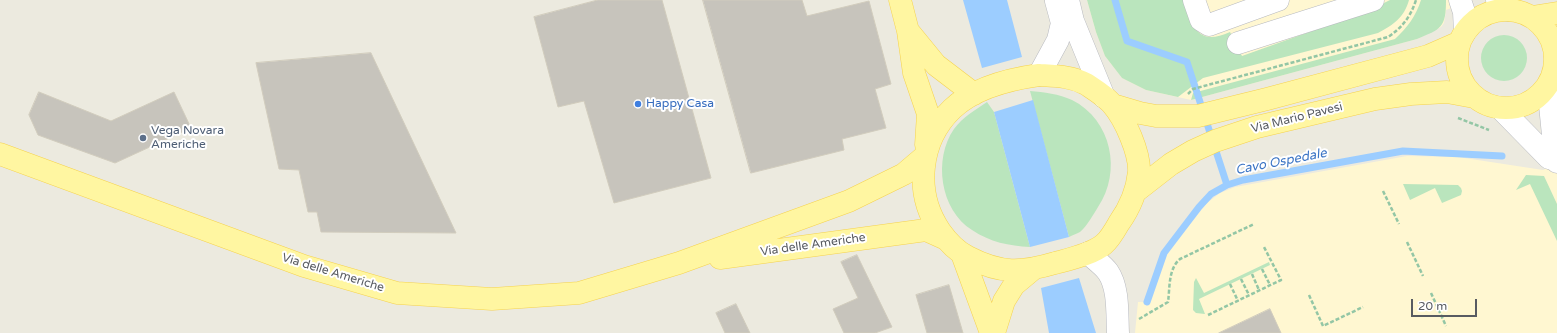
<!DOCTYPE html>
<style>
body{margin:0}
#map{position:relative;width:1557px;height:333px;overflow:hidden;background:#eceadf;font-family:"Varela Round",sans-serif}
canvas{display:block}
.scale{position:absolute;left:1411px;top:299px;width:66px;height:18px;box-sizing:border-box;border:2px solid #585b61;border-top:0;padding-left:5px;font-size:12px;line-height:14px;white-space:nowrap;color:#585b61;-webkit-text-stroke:3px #fff;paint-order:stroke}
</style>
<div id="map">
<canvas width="1557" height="333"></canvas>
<div class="scale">20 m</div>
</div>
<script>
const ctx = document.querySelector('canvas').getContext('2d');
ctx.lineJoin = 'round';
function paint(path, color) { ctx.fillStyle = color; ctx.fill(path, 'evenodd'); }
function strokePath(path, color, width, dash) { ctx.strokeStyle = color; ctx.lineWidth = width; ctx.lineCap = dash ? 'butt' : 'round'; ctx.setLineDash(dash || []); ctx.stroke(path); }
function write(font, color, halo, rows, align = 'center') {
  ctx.font = font + ' "Varela Round",sans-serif'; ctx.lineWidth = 4; ctx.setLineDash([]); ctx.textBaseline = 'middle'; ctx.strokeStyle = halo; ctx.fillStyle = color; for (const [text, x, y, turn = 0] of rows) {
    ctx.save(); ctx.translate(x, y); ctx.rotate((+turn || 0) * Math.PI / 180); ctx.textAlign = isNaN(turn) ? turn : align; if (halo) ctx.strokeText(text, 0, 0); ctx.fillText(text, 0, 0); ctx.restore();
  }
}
paint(new Path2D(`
 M1087,0H1473L1446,10L1444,23L1441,27L1417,39L1191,100L1146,90L1122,78L1105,56L1096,32Z
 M1407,156L1458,157L1543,170L1557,163V333H1135L1138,302H1150L1167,253L1207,203L1220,193L1235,187Z`), '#fff7d1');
paint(new Path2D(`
 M1087,0H1183C1193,26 1197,47 1230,32L1242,56L1368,11L1390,0H1409C1404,18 1393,25 1378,33L1203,78L1178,97L1146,90L1122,78L1105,56L1096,32Z
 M1421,0H1446C1446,28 1441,29 1417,39L1191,100L1193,93L1395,39C1407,28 1416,16 1421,0Z
 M1481 58a23 23 0 1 1 46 0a23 23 0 1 1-46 0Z
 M1030,91C1044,92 1059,94 1072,100C1112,120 1122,172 1098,207C1093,215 1087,226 1080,232C1077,234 1072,235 1069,237Z
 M987,102L994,112L1030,247C1009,246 990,242 972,230C940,210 933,159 954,129C963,117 975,110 987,102Z
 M1526,175L1544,176L1557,204V241L1530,184L1516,190Z
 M1403,184L1458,185L1461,188L1462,191L1461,195L1442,203L1435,188L1410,200Z
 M1269,262L1270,265L1199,299L1205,314L1196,313L1193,310L1194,282L1196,278L1204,293Z`), '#bae5bd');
paint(new Path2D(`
 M963,0H1007L1022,57L982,68Z
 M1033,100L1069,237L1030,247L994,112Z
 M1079,278L1096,333H1049L1041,288Z`), '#9ccdff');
strokePath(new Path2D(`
 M1115,0L1127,41L1187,62L1227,185
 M1147,302L1164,253L1199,207L1211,194L1227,185L1243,180L1403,151L1502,156`), '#9ccdff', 7);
const building = new Path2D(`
 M598,0H662L711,178L614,203L584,101L558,107L534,17Z
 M703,0H802L807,16L869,1L891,84L875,89L886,128L842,139L844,150L751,173Z
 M371,53L456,233L321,232L317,212H308L299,170L279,169L256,63Z
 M39,92L111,121L174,92L191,128L115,163L38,135L29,115Z
 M857,255L892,327L875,333H844L833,309L858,298L841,262Z
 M949,285L963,333H927L916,295Z
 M736,304L750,333H725L716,313Z
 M1270,309L1281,333H1219Z`);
paint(building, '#c7c4bc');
strokePath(building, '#d1ccbd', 1);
const minor = new Path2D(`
 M1068,0L1073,21L1104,97
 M1194,0L1201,20L1209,25L1278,0
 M1460,0L1464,12L1465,32
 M1497,0L1508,10
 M1238,43L1373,0
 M1039,75L1058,40L1062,23L1056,1
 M1548,85L1555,155L1557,162
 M1500,108L1549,158L1556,159
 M1088,253C1094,259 1103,265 1108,272C1119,288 1117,314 1118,333`);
const major = new Path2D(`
 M900,0L908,31L914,73L928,114L926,145
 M1457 59a49 49 0 1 1 98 0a49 49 0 1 1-98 0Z
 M1532,17L1557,13
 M909,32L936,65L974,94
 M1039,75C1055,76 1071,76 1086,84C1095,90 1105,96 1112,104C1125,119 1140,153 1139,172C1137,191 1129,209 1119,223C1115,230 1110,239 1104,244C1093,254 1070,259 1055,263C1021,273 1001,274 968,257C956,251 947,241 940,231C914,193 919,141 952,109C974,88 1010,79 1039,75Z
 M1113,105L1140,113L1156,116H1198L1267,99L1428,56L1460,42
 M0,154L304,266L397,293L492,299L579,293L679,263L849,201L904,174L924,157
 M1135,192L1171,164L1193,151L1215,141L1257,127L1375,99L1411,94L1447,92L1474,97
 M962,254L991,333
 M720,258L926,230L946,239
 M994,333L1004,301L1014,285L1032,270`);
strokePath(minor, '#b7b9bf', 23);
strokePath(major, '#f5d24f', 23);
strokePath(new Path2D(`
 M1188,94L1193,89L1204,86L1388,37C1402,28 1411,16 1416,0
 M1458,118L1489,130
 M1383,191L1399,224
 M1407,242L1423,276
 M1262,269L1270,285
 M1252,274L1259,290
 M1241,279L1249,295
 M1230,284L1238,301
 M1431,293L1446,326
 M1309,295L1323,326L1363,307
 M1208,315L1281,280L1264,247
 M1139,319L1168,302C1170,288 1168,269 1180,259L1254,224`), '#93c6a5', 2.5, [4, 2]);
strokePath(minor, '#fff', 22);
strokePath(major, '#fff6a1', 22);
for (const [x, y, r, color] of [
 [638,104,4,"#3f7fe0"],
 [143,138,4,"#5c6f8a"]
]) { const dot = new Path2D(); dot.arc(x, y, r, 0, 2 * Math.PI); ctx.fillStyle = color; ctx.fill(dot); strokePath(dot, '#fff', 1.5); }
write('12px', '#366cbe', '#fff', [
 ["Happy Casa",646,104]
], 'left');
write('12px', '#585b61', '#fff', [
 ["Via Mario Pavesi",1297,118,-14],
 ["Via delle Americhe",813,245,-8],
 ["Via delle Americhe",333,273,17]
]);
write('12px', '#4e5e75', '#fff', [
 ["Vega Novara",151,131],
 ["Americhe",151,145]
], 'left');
write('italic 13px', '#3c75c5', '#fff', [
 ["Cavo Ospedale",1281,162,-11]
]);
</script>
